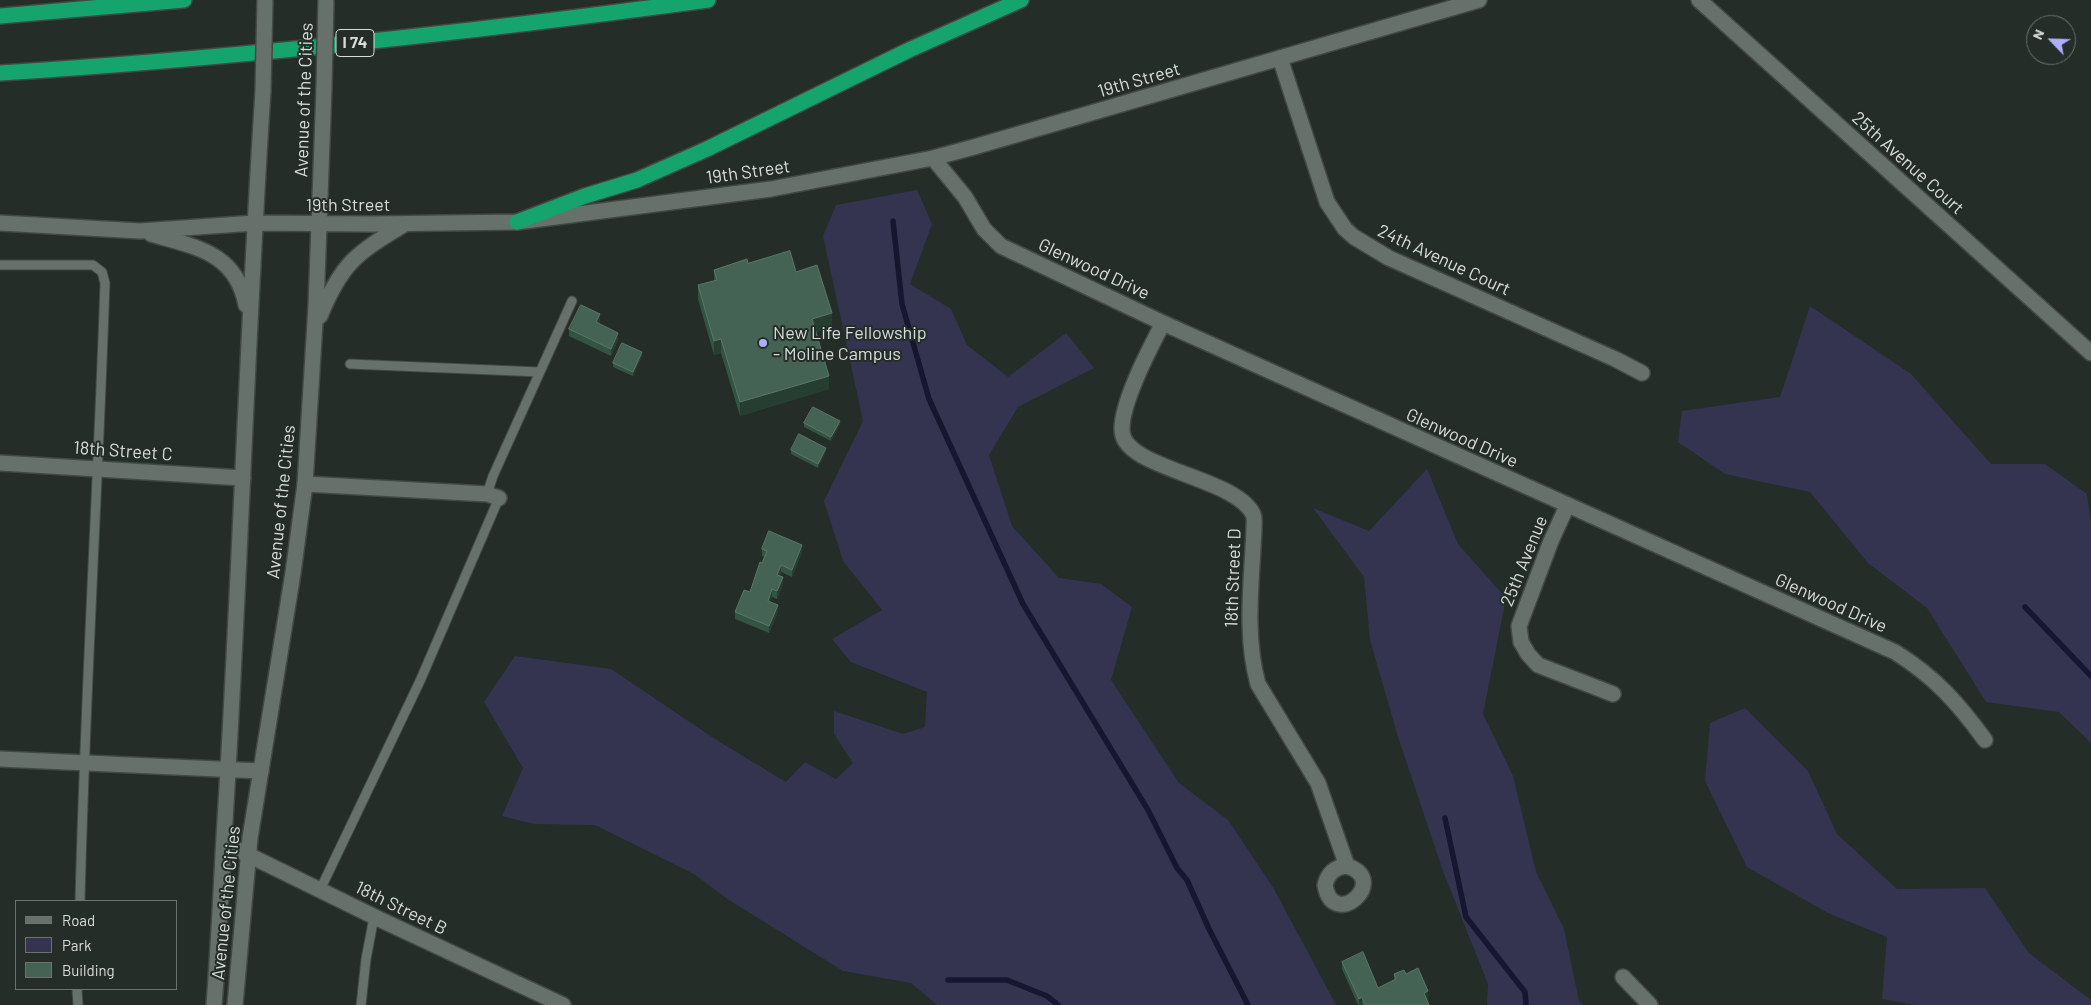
<!DOCTYPE html>
<style>
body{margin:0}
#map{position:relative;width:2091px;height:1005px;overflow:hidden;background:#242d28;font-family:Barlow,sans-serif}
canvas{display:block}
.legend{position:absolute;left:15px;top:900px;width:162px;height:90px;box-sizing:border-box;background:#242d28;border:1px solid #6c736f;margin:0;padding:6px 9px;list-style:none;font-size:15px;color:#d8ddda}
.legend li{display:flex;align-items:center;gap:10px;height:25px}
.legend b{width:25px;border:1px solid #6c736f}
.north{position:absolute;left:2026px;top:15px;width:50px;height:50px;box-sizing:border-box;background:#242d28;border:1px solid #6c736f;border-radius:50%;rotate:294deg;font-size:14px;font-weight:700;line-height:20px;text-align:center;color:#d8ddda}
.north::after{content:'';display:block;margin:auto;width:18px;height:22px;background:#aeaefa;clip-path:polygon(50% 0,100% 100%,50% 72%,0 100%)}
</style>
<div id="map">
<canvas width="2091" height="1005"></canvas>
<ul class="legend">
<li><b style="height:6px;background:#66716b"></b>Road</li>
<li><b style="height:14px;background:#343450"></b>Park</li>
<li><b style="height:14px;background:#456354"></b>Building</li>
</ul>
<div class="north">N</div>
</div>
<script>
const ctx = document.querySelector('canvas').getContext('2d');
ctx.lineJoin = 'round';
function paint(path, color) { ctx.fillStyle = color; ctx.fill(path, 'evenodd'); }
function strokePath(path, color, width, dash) { ctx.strokeStyle = color; ctx.lineWidth = width; ctx.lineCap = dash ? 'butt' : 'round'; ctx.setLineDash(dash || []); ctx.stroke(path); }
function write(font, color, halo, rows, align = 'center') {
  ctx.font = font + ' Barlow,sans-serif'; ctx.lineWidth = 4; ctx.setLineDash([]); ctx.textBaseline = 'middle'; ctx.strokeStyle = halo; ctx.fillStyle = color; for (const [text, x, y, turn = 0] of rows) {
    ctx.save(); ctx.translate(x, y); ctx.rotate((+turn || 0) * Math.PI / 180); ctx.textAlign = isNaN(turn) ? turn : align; if (halo) ctx.strokeText(text, 0, 0); ctx.fillText(text, 0, 0); ctx.restore();
  }
}
paint(new Path2D(`
 M917,190L932,224L910,284L951,309L967,345L1008,377L1066,333L1094,368L1018,407L989,455L1012,526L1059,578L1101,584L1132,607L1111,680L1179,783L1228,820L1274,889L1336,1005H937L911,983L843,971L726,898L694,874L595,825L534,824L502,816L523,768L484,702L515,656L611,669L718,741L786,782L805,762L836,779L853,763L834,734V711L903,734L925,727L927,692L851,662L832,639L882,610L843,561L824,501L863,421L823,236L836,205Z
 M1810,306L1911,374L1991,464H2045L2087,494L2091,523V743L2059,712L1986,702L1927,608L1868,563L1810,492L1725,474L1678,442L1682,411L1780,397Z
 M1427,469L1458,544L1506,598L1483,714L1513,776L1536,872L1564,929L1579,1001L1583,1005H1487L1488,984L1443,871L1398,737L1370,640L1364,577L1313,508L1369,531Z
 M1745,708L1808,771L1837,834L1897,889L1985,888L2029,953L2091,1000V1005H1915L1882,999L1887,937L1828,913L1747,867L1705,781L1710,723Z`), '#343450');
strokePath(new Path2D(`
 M893,221L902,304L929,399L1023,604L1148,810L1177,868L1187,880L1209,929L1248,1005
 M2025,607L2091,676
 M1445,818L1466,917L1525,992L1526,1005
 M948,980H1007L1047,996L1058,1005`), '#171631', 5.5);
const lane = new Path2D(`
 M0,265H93L102,272L105,283C98,489 85,695 80,901
 M350,364L540,372
 M487,494L493,476L572,301
 M320,890L420,681L499,498
 M77,989L78,1005
 M361,1005L366,959L374,917`);
const street = new Path2D(`
 M1699,0L2091,353
 M1280,58L1327,202L1345,229L1354,237L1389,258L1615,359L1642,373
 M933,158L965,197L984,229L1001,246L1163,323L1895,652C1935,677 1958,703 1985,740
 M1163,323C1150,348 1121,403 1122,430C1122,469 1234,476 1253,514C1255,518 1254,525 1254,529C1252,580 1244,634 1258,684L1318,783L1347,866C1335,867 1328,873 1325,885C1333,932 1391,880 1347,866
 M0,463L243,478
 M305,484L487,494L499,498
 M1567,506L1551,541L1519,626L1521,642L1528,654L1538,665L1613,694
 M0,759L261,771
 M224,843L379,919L563,1005
 M1623,977L1650,1005`);
const secondary = new Path2D(`
 M0,223L140,231L255,223L371,224L517,222L771,189L933,158L974,147L1479,0
 M151,234C195,247 236,252 246,305
 M320,316C342,262 357,253 405,224
 M214,1005C219,944 221,883 225,821C240,578 247,334 263,91
 M235,1005L250,838L293,573L305,484L316,306L324,88`);
const highway = new Path2D(`
 M0,16L184,0
 M0,73C237,58 473,32 708,0
 M517,222L585,196L637,180L707,149L909,50L1021,0`);
strokePath(lane, '#424945', 11);
strokePath(street, '#424945', 18);
strokePath(secondary, '#424945', 18);
strokePath(highway, '#424945', 18);
strokePath(lane, '#66716b', 9);
strokePath(street, '#66716b', 15);
strokePath(secondary, '#66716b', 15);
strokePath(highway, '#16a46e', 15);
const secondaryBridge = new Path2D(`
 M324,88L326,0
 M263,91L265,0`);
strokePath(secondaryBridge, '#424945', 18, []);
strokePath(secondaryBridge, '#66716b', 15);
paint(new Path2D(`
 M748,263L796,272L832,327L816,332L829,389L740,416L721,353L714,355L698,299V285L714,281V270Z
 M600,321L599,324L618,340L611,356L569,336V329Z
 M642,356L633,376L613,367V363Z
 M804,423L840,424L831,441L804,427Z
 M791,450L826,451L818,468L791,454Z
 M762,549L802,552L792,577L781,572L780,576L783,584L777,599L772,597L770,602L778,612L769,633L735,619V612L750,592L765,557L762,556Z
 M1342,962L1378,988L1394,980V974H1406L1428,998L1427,999L1429,1005H1362V1004L1358,1005L1342,969Z`), '#335443');
paint(new Path2D(`
 M832,313V327L812,333V319Z
 M600,314V321L596,329V322Z
 M618,333V340L611,356V349Z
 M721,339V353L714,355V341Z
 M642,352V356L633,376V372Z
 M829,376V389L740,416V402Z
 M840,421V424L831,441V437Z
 M826,448V451L818,468V464Z
 M802,545V552L792,577V570Z
 M781,565V572L777,582V575Z
 M783,577V584L777,599V591Z
 M772,589V597L768,608V601Z
 M778,605V612L769,633V626Z
 M1428,991V998L1424,1000V993Z
 M1362,997V1004L1359,1005V999Z`), '#263e32');
const building = new Path2D(`
 M790,251L796,272L817,265L832,313L812,319L829,376L740,402L721,339L714,341L698,285L717,280L714,270L747,259L748,263Z
 M581,305L600,314L596,322L618,333L611,349L569,329Z
 M622,343L642,352L633,372L613,363Z
 M813,407L840,421L831,437L804,423Z
 M799,434L826,448L818,464L791,450Z
 M769,531L802,545L792,570L781,565L777,575L783,577L777,591L772,589L768,601L778,605L769,626L735,612L744,590L750,592L760,562L762,563L767,551L762,549Z
 M1363,952L1378,988L1396,979L1394,974L1404,970L1406,974L1418,968L1428,991L1424,993L1429,1005H1365L1362,997L1359,999L1342,962Z`);
paint(building, '#456354');
strokePath(building, '#5c7669', 1);
for (const [x, y, r, color] of [
 [763,343,5,"#aeaefa"]
]) { const dot = new Path2D(); dot.arc(x, y, r, 0, 2 * Math.PI); ctx.fillStyle = color; ctx.fill(dot); strokePath(dot, '#242d28', 2); }
for (const [x, y, w] of [
 [355,43,38]
]) { const box = new Path2D(); box.roundRect(x - w / 2, y - 13.5, w, 27, 4); ctx.fillStyle = '#242d28'; ctx.fill(box); strokePath(box, '#d8ddda', 1); }
write('bold 16px', '#d8ddda', null, [
 ["I 74",355,43]
]);
write('18px', '#d8ddda', '#242d28', [
 ["19th Street",1139,80,-16],
 ["Avenue of the Cities",304,100,-88],
 ["25th Avenue Court",1908,163,42],
 ["19th Street",748,172,-8],
 ["19th Street",348,205],
 ["24th Avenue Court",1444,260,25],
 ["Glenwood Drive",1094,269,25],
 ["Glenwood Drive",1462,438,24],
 ["18th Street C",123,451,4],
 ["Avenue of the Cities",281,502,-84],
 ["25th Avenue",1524,561,-68],
 ["18th Street D",1233,578,-88],
 ["Glenwood Drive",1831,603,24],
 ["Avenue of the Cities",226,903,-84],
 ["18th Street B",401,908,26]
]);
write('18px', '#d8ddda', '#242d28', [
 ["New Life Fellowship",773,333],
 ["- Moline Campus",773,354]
], 'left');
</script>
